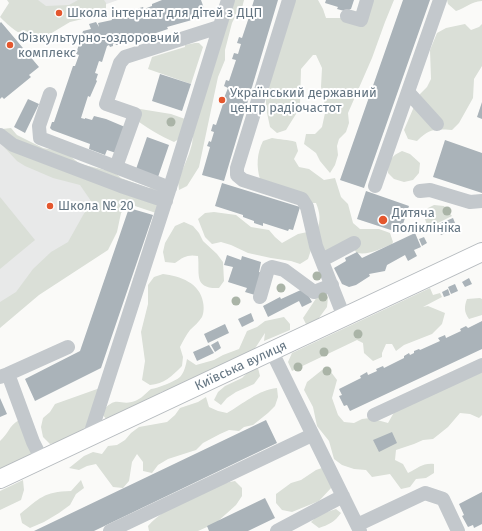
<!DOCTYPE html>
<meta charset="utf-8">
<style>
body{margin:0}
canvas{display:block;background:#fafaf8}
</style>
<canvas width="482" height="531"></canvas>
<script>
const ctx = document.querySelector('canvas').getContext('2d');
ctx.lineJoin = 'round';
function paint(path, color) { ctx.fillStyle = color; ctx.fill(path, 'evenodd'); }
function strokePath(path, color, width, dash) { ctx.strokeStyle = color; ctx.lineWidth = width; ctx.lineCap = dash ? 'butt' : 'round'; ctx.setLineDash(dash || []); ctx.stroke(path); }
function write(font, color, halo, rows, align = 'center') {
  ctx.font = font + ' "Fira Sans",sans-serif'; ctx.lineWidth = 4; ctx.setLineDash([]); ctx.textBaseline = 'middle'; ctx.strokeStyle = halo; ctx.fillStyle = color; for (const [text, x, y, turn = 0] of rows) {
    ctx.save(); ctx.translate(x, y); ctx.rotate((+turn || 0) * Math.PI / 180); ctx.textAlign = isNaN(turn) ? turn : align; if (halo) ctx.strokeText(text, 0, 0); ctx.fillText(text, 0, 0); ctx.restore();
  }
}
paint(new Path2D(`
 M32,0H118L42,27Z
 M0,135L108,181L92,231L0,310Z`), '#e8e9e9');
paint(new Path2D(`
 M7,0H38L46,6L69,5L78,0H104L106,3V10L95,16L70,22L40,40C19,34 15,32 0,17L9,3Z
 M232,0H244L242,8L236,15L232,23L225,50V60L218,77L199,167L187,186L179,190L178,181L189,154L192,144L193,135Z
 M294,0H318L323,9L326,18H350L371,0H394L385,22L372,58L348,113L349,123L346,132L339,139L337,146L338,155L335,165L330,173L320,161L316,153L304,144L306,134H315L322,127L325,113L324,97L321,87L322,68L316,55H313L301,69L300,104L296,114L286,130L277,133L270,127L266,108V84Z
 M447,0H482V1C470,2 466,8 456,11L448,4Z
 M465,24L471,30L479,27L482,24V66L474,79L473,98L459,123L452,130C434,129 430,128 417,141L408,139L404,130L416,102L420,94L427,87L431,79L430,50L437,33L446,28Z
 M195,43H199L203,47L191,84L148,69L152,57L185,47V45Z
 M134,108L171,114L185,119L182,137L174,142C162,137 143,126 133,117Z
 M11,128L17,135L43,148L65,152L80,164L114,172L121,178L148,188L158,187L167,191L156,213L129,204L121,213L117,232L108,250L39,295L0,328V302L16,292L33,269L51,252L68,242L91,201L80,185L53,178L25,166L17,161L4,147L0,139L2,129Z
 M272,138C280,140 287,139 296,142L298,151L294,159L299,167L309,169L324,180L335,178L341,197L348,204L353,223L360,229H379L390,233L393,242L392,244C380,249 370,255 357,253L351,246L333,252L311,250L308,259L300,264L291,261L271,258L248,253L231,245L221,242L212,244L205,237L198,219L205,213L214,212L236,215L251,227L269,230L275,237L282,243L298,234L317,230C321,220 320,213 316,203H307L260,179C256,166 257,153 263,141Z
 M402,151L410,154L420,163L419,173L413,180L404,182L394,179L388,173C388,161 391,156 402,151Z
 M0,197L35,240L0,269Z
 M434,205L444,206L452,216L428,228L425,219L426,209Z
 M184,222L193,226L199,233L203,241L217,254L223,262L224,281L219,288C193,289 200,274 198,256C188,254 183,257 175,263L165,262L163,252L165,243L175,226Z
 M163,274C180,276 200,283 203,302C204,306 204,313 202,317C199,322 194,326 190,330C186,335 183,341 180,347L183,357L182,366C172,376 164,384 150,385L142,380L145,361L141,332L148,304V285L154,277Z
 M430,288L433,295L440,293L442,297L423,307L428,306L445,313L442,324L432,334L404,345L396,351L392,344H386L382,353V357L373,361L364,353L363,343L357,340L292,371L288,362L292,353Z
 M319,294L328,297L327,307L316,322L306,324L303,318Z
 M480,298L482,299V315L469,319C464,312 464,307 467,299Z
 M284,317L290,324V330L264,341L265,333L252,353L180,387L161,392L154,398L107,420L101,413C117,393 119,407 135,401C141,399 146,393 151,389C158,388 174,382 180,377C184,373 186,365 187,359L196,365L214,360L223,355L239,349L247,331L257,327L265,321Z
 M482,367V415L479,418L470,414L460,413L448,427L433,439L423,440L414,444L396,450L395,460L403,464L408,473C419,468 422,463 434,464V473L426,478L416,479L410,487L401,489L390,474L372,477L366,470L354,469L342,465L334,459L329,441L317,426L313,407L304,390L307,382L322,370L331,372L337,380L332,398L338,415L344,422L354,423L362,419L370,418L388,423L397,407Z
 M258,368L260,376L254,384L236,392L227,398L221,405L214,400L218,392L225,386L242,378L249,371Z
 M100,388C99,395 99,406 96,413C88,431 68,440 50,444L43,437L41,427L43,418L50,412L55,404Z
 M277,388L278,397L275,406L268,413L253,425L244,427L239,431L229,430L220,434L203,443L196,450L168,459L158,465L152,473L143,471V462L137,454L132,462L129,481L123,488L113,487L96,464L87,466L79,470L69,468L84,456L93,452L102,454L108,446L117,445L125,440L131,433L139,427L167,422L175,415L180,408L198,402L206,397L209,407L218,411L227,413C243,404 258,390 277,388Z
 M19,420L38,455L0,475V441C9,433 8,427 19,420Z
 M325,467L332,487L319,501L292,512L282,510L276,503V494L291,483L301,480L316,470Z
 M23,480L24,490L21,500L0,510V491Z
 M81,480L84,488L76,494L70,505L59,513L44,522L30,528L22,523L20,514C40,498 43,492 71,491Z
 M235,481L242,488V496L236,505L216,523L198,531H149L148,526C167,505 206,486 235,481Z
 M336,509L341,513C335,522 328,525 319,528L311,522L318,515Z`), '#dadfd7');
paint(new Path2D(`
 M162,0H201L206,14L199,17V18L167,27L168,29L150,35V34L121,44L116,45L115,43L113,44V46L110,47L109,45L107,46L102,62L99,61L95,73L98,74L96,80L97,81L90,97L88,96L81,118L85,119V118L92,120L94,116L106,119L125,127L116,153L107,150L105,155L89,149L90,144L52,130L50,128L52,122H54L73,66H75L79,55L76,54L83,31L91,29L89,24L96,22L99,27L98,23L112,20L111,16L143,7L144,9L152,6V4Z
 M254,0H278L224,181L202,175L210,147L207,146L209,141L211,142L214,132L211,131L213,124L216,125L223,104L219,103L221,97L224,98L228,88L224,86L226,80L229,81L236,60L232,59L234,53L238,54L241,44L237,43L239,37L242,38L249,17L246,16L248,10H251Z
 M326,0H354L351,9H350L348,12L337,9L338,7L325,3Z
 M403,0H430L364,188L340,180Z
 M1,22L39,67L29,75L31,77L4,99L2,97L0,99V23Z
 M160,74L191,84L182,111L152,101Z
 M28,99L39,104L25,133L14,127Z
 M482,102V119L477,117Z
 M147,137L169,145L157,180L135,172Z
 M445,140L482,153V193L433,177Z
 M222,183L300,207L293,230L289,229L288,231L263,223V226L254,223V221L243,217V215L215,206Z
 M366,191L409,206L400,233L357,219Z
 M129,208L153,215L101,368L35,401L25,379L80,351Z
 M453,218L457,228L441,235L436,225Z
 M415,233L421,247L414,250L417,256L408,261L405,255L387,265L385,271L369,274L370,276L356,285L349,287L342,284L334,268L346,261L345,258L357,252L362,258Z
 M424,237L427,243L422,246L419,239Z
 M227,255L241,260L242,256L261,262L259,272L262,273L255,295L245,292L247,288L228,282L233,267L224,265Z
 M469,278L472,284L465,287L462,282Z
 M455,284L458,291L451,294L448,287Z
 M303,289L306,291L312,302L302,307L299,301L268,317L263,306L280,297L281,299Z
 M448,289L450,295L444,297L442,292Z
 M251,313L254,321L242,327L238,319Z
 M482,321V349L350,411L347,405L344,406L339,396L342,395L339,389L361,378L360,376L367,372L368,375L377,371L376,369L383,366L384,368L404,358V356L409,353L410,355L414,353V351L419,349L420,350L440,341L438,338L445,335L446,338L461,331L460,329L466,326L468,328Z
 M225,324L229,333L208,343L204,334Z
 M218,341L221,348L215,352L211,345Z
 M209,345L214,353L197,361L193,352Z
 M0,398L7,414L0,417Z
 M266,420L277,443L94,531H34Z
 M392,432L397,443L379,452L373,440Z
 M482,492V524L474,528L473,525L468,527L462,516L464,515L459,504Z
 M265,498L275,518L248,531H209L207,526Z`), '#aab3b9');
const major = new Path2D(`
 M0,479L482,252`);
strokePath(major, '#b5babe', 20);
strokePath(new Path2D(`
 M289,0L237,168V175L243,180L302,199L307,207L316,246L344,317
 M347,16L361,20L367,0
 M408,92L437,124
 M50,94L39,126L40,138L116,167
 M0,135L13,145L121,186L166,201
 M375,186L440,0
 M170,188L116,167L135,114L106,104L120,63L125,57L219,27
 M420,191L430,190L470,202L482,201
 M322,260L354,243
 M260,297L268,269L272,267L284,270L314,292L332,285
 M272,352L360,531
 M8,374L68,347
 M0,377L8,374L33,442L42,460
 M374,415L482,365
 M89,438L172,181L228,0
 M357,525L425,493L443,499L458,531
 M110,531L312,435
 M277,531L343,496`), '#c3c8cc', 14);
strokePath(major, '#fff', 18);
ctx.fillStyle = '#aab4a7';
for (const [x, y] of [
 [171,122],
 [447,211],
 [317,276],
 [281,288],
 [323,297],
 [236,301],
 [358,334],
 [324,352],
 [298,367],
 [327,371]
]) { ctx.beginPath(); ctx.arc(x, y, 4.5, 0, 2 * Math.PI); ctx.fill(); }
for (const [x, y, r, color] of [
 [59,13,4,"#e4572e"],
 [10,45,4,"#e4572e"],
 [222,100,4,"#e4572e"],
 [50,206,4,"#e4572e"],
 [383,220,5,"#e4572e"]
]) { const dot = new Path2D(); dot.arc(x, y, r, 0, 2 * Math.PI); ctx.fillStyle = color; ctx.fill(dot); strokePath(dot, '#fff', 1.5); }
write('13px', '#657683', '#fff', [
 ["Школа інтернат для дітей з ДЦП",67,13],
 ["Фізкультурно-оздоровчий",18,38],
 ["комплекс",18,53],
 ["Український державний",230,93],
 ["центр радіочастот",230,108],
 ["Школа № 20",58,206],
 ["Дитяча",392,213],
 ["поліклініка",392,228]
], 'left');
write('13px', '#657683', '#fff', [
 ["Київська вулиця",241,366,-25]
]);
</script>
